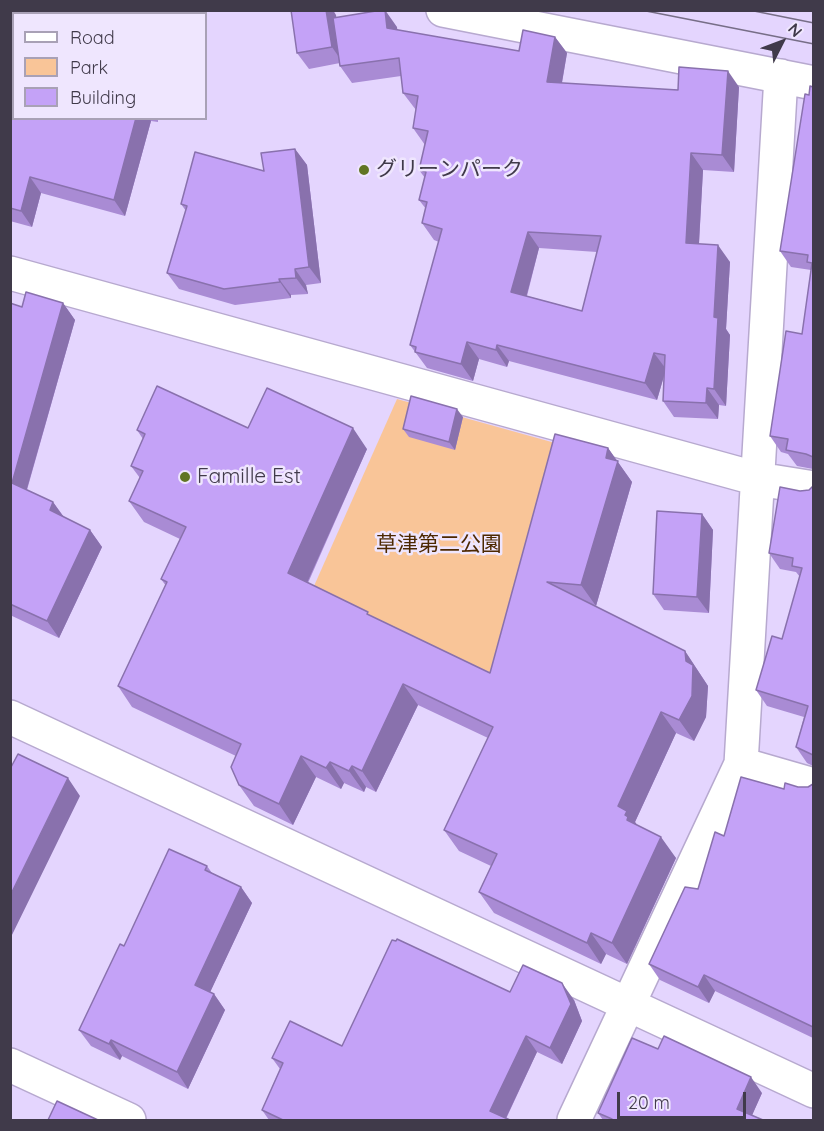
<!DOCTYPE html>
<meta charset="utf-8">
<style>
body{margin:0}
#map{position:relative;width:824px;height:1131px;overflow:hidden;background:#e4d5fe;font-family:Quicksand,sans-serif}
canvas{display:block}
.frame{position:absolute;inset:0;border:12px solid #403a4a;pointer-events:none}
.legend{position:absolute;left:12px;top:12px;width:195px;height:108px;box-sizing:border-box;background:#efe6fe;border:2px solid #a9a1b6;margin:0;padding:8px 10px;list-style:none;font-size:18px;color:#403a4a}
.legend li{display:flex;align-items:center;gap:12px;height:30px}
.legend b{width:30px;border:2px solid #a9a1b6}
.north{position:absolute;left:752px;top:12px;width:60px;height:60px;-webkit-text-stroke:4px #efe6fe;paint-order:stroke;rotate:48deg;font-size:16px;font-weight:700;line-height:24px;text-align:center;color:#403a4a}
.north::after{content:'';display:block;margin:auto;width:21px;height:27px;background:#403a4a;clip-path:polygon(50% 0,100% 100%,50% 72%,0 100%)}
.scale{position:absolute;left:617px;top:1092px;width:129px;height:27px;box-sizing:border-box;border:3px solid #403a4a;border-top:0;padding-left:8px;font-size:18px;line-height:21px;white-space:nowrap;color:#403a4a;-webkit-text-stroke:4px #efe6fe;paint-order:stroke}
</style>
<div id="map">
<canvas width="824" height="1131"></canvas>
<div class="frame"></div>
<ul class="legend">
<li><b style="height:8px;background:#fff"></b>Road</li>
<li><b style="height:16px;background:#f9c598"></b>Park</li>
<li><b style="height:16px;background:#c4a2f7"></b>Building</li>
</ul>
<div class="north">N</div>
<div class="scale">20 m</div>
</div>
<script>
const ctx = document.querySelector('canvas').getContext('2d');
ctx.lineJoin = 'round';
function paint(path, color) { ctx.fillStyle = color; ctx.fill(path, 'evenodd'); }
function strokePath(path, color, width, dash) { ctx.strokeStyle = color; ctx.lineWidth = width; ctx.lineCap = dash ? 'butt' : 'round'; ctx.setLineDash(dash || []); ctx.stroke(path); }
function write(font, color, halo, rows, align = 'center') {
  ctx.font = font + ' Quicksand,"Noto Sans JP",sans-serif'; ctx.lineWidth = 5; ctx.setLineDash([]); ctx.textBaseline = 'middle'; ctx.strokeStyle = halo; ctx.fillStyle = color; for (const [text, x, y, turn = 0] of rows) {
    ctx.save(); ctx.translate(x, y); ctx.rotate((+turn || 0) * Math.PI / 180); ctx.textAlign = isNaN(turn) ? turn : align; if (halo) ctx.strokeText(text, 0, 0); ctx.fillText(text, 0, 0); ctx.restore();
  }
}
paint(new Path2D(`
 M397,399L566,446L501,687L310,595Z`), '#f9c598');
const minor = new Path2D(`
 M443,10L814,83
 M10,273L758,479L814,488
 M10,717L814,1091
 M741,764L814,785
 M10,1065L129,1120
 M574,1120L741,764L781,76`);
strokePath(minor, '#b7a9cf', 36);
strokePath(minor, '#fff', 33);
strokePath(new Path2D(`
 M641,10L814,44
 M749,10L814,23`), '#776e87', 1.5);
paint(new Path2D(`
 M10,10L14,118H158V122L151,121L125,216L41,193L32,227L10,221Z
 M336,15V17L397,27V30L519,51L555,37L567,53L562,83L678,90L739,87L734,172L703,170L699,244L730,262L726,329L730,335L726,406L719,405L718,419L674,417L663,401L664,376L657,400L509,361L507,367L479,359L473,381L427,368L410,345L439,242L434,240L422,223L426,209L419,200L425,178L419,170L425,145L413,128L416,110L403,93L401,76L352,83L340,66V63L309,69L297,53ZM539,248L597,252L582,311L527,296Z
 M813,87V469L797,466L788,454L781,452L770,436L802,334L811,270L791,267L780,251L809,95Z
 M295,149L307,165L321,283L306,285L308,294L291,295V298L235,305L179,289L167,273L186,211L181,204L264,171Z
 M10,303L22,307L63,303L75,320L27,490L53,502L64,517L90,530L102,547L59,638L10,615Z
 M463,417L455,450L409,437L403,429Z
 M248,428L367,449L308,583L371,616L490,673L608,448L632,482L596,606L593,605L685,651L708,686L706,717L694,741L676,733L635,822L637,825L676,858L627,964L606,954L601,964L494,913L479,892L491,866L459,851L444,830L488,738L418,705L376,792L366,787L364,792L344,783L341,789L316,777L293,825L254,806L239,785L236,756L132,707L118,686L166,586L161,579L180,539L144,522L129,501L140,478L131,466L143,439L137,430Z
 M813,486V766L807,763L796,747L804,717L767,706L756,690L782,639L800,577L796,572L780,569L769,553L800,491L809,490Z
 M702,514L713,530L709,613L664,610L653,594Z
 M813,784V1038L715,991L709,1003L660,980L649,964L698,889L724,836L784,789L798,787H808Z
 M207,866L212,873L241,887L252,903L210,992L214,994L225,1010L188,1089L122,1056L120,1060L91,1046L79,1030L124,946Z
 M510,992L574,1000L582,1021L562,1064L537,1052L506,1119L510,1120H269L262,1110L280,1069L272,1058L342,1046Z
 M762,1093L752,1115L763,1120H603L598,1113Z`), '#a98bd4');
paint(new Path2D(`
 M326,10H333L336,15L343,63L332,47Z
 M385,10L397,27L399,45L387,28Z
 M555,37L567,53L559,99L547,82Z
 M728,71L739,87L734,172L722,155Z
 M136,118H149L151,121L125,216L114,200Z
 M295,149L307,165L321,283L309,267Z
 M691,153L703,170L698,260L686,243Z
 M30,177L41,193L32,227L21,211Z
 M528,232L539,248L523,309L511,292Z
 M718,245L730,262L726,329L730,335L726,406L714,389V317Z
 M295,269L306,285L308,294L296,278Z
 M279,279L291,295V298L280,282Z
 M63,303L75,320L24,499L12,483Z
 M467,342L479,359L473,381L461,364Z
 M497,345L509,361L507,367L496,350Z
 M654,353L666,369L657,400L645,383Z
 M707,388L719,405L718,419L706,403Z
 M457,409L463,417L455,450L449,442Z
 M353,428L367,449L302,594L288,573Z
 M608,448L632,482L596,606L581,585L606,458Z
 M53,502L65,519L50,510Z
 M702,514L713,530L709,613L697,597Z
 M90,530L102,547L59,638L47,621Z
 M685,651L708,686L706,717L694,741L679,720L686,661Z
 M403,684L418,705L376,792L362,771Z
 M661,712L676,733L635,822L642,832L627,820L618,806Z
 M301,756L316,777L293,825L279,804Z
 M330,762L344,783L341,789L326,768Z
 M352,766L366,787L364,792L349,771Z
 M68,778L80,796L10,939V896Z
 M661,837L676,858L627,964L612,943Z
 M241,887L252,903L206,1001L195,985Z
 M591,933L606,954L601,964L587,943Z
 M704,975L715,991L709,1003L698,987Z
 M562,983L574,1000L582,1021L562,1064L550,1048Z
 M214,994L225,1010L188,1089L177,1072Z
 M526,1036L537,1052L505,1120L490,1111Z
 M111,1040L122,1056L120,1060L109,1044Z
 M751,1077L762,1093L750,1120L737,1109Z`), '#8971ad');
const building = new Path2D(`
 M10,10H163V14H14V118H136L114,200L30,177L21,211L10,208Z
 M291,10H326L332,47L297,53Z
 M382,10H385L387,28L519,51L523,30L555,37L547,82L678,90L679,67L728,71L722,155L691,153L686,243L718,245L714,317L718,318L714,389L707,388L706,403L663,401L665,355L654,353L645,383L497,345L496,350L467,342L461,364L415,352L416,347L410,345L442,229L422,223L427,202L419,200L426,172L419,170L428,131L413,128L418,96L403,93L399,58L340,66L333,18ZM528,232L601,236L582,311L511,292Z
 M810,86L813,87V457L806,454L786,450L788,439L770,436L786,331L802,334L812,263L807,262L808,255L780,251L805,94L809,95Z
 M295,149L309,267L295,269L296,278L279,279L280,282L224,289L167,273L187,206L181,204L195,152L264,171L261,153Z
 M26,292L63,303L12,483L53,502L50,510L90,530L47,621L10,604V303L22,307Z
 M157,386L248,428L267,388L353,428L288,573L368,612L367,614L490,673L555,434L608,448L606,458L618,461L581,585L547,582L685,651L686,661L693,665L692,696L679,720L661,712L618,806L627,811L625,815L628,817L627,820L661,837L612,943L591,933L587,943L479,892L497,854L444,830L493,727L403,684L362,771L352,766L349,771L330,762L326,768L301,756L279,804L239,785L231,767L241,744L118,686L167,582L161,579L186,527L129,501L143,471L131,466L145,434L137,430Z
 M411,396L457,409L449,442L403,429Z
 M813,486V755L796,747L808,706L756,690L772,636L782,639L802,568L792,566L793,558L769,553L780,487L800,491L809,490Z
 M657,511L702,514L697,597L653,594Z
 M18,754L68,778L10,896V769Z
 M741,777L784,789L785,783L798,787H808L813,784V1027L704,975L698,987L649,964L685,887L698,889L715,832L724,836Z
 M169,849L207,866L205,870L241,887L195,985L214,994L177,1072L111,1040L109,1044L79,1030L120,944L124,946Z
 M397,939L510,992L523,965L562,983L571,1004L550,1048L526,1036L490,1111L510,1120H283L262,1110L283,1063L272,1058L290,1021L342,1046L392,940L396,941Z
 M664,1036L751,1077L737,1109L763,1120H611L612,1119L598,1113L632,1038L658,1049Z
 M57,1101L98,1120H48Z`);
paint(building, '#c4a2f7');
strokePath(building, '#8971ad', 1.5);
for (const [x, y, r, color] of [
 [364,170,6,"#617524"],
 [185,477,6,"#617524"]
]) { const dot = new Path2D(); dot.arc(x, y, r, 0, 2 * Math.PI); ctx.fillStyle = color; ctx.fill(dot); strokePath(dot, '#efe6fe', 2); }
write('21px', '#403a4a', '#efe6fe', [
 ["グリーンパーク",376,170],
 ["Famille Est",197,477]
], 'left');
write('21px', '#4c2800', '#efe6fe', [
 ["草津第二公園",439,545]
]);
</script>
